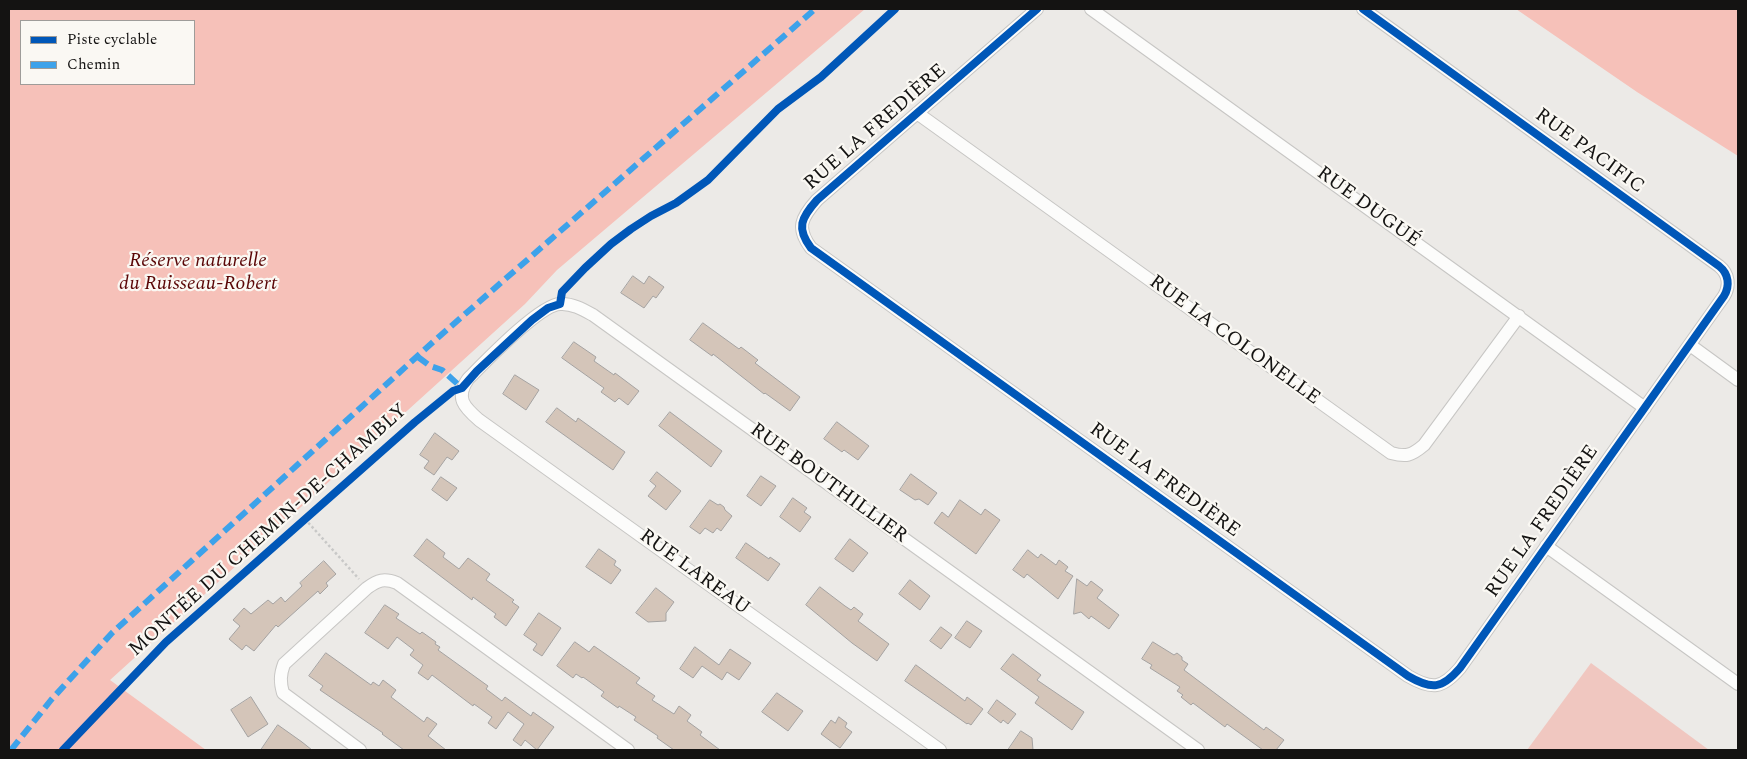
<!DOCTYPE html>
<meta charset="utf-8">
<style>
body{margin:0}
#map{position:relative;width:1747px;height:759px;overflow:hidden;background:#eceae7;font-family:Spectral,serif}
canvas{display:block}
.frame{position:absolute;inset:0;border:10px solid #141312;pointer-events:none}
.legend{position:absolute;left:20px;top:20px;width:175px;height:65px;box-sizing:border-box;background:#faf8f3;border:1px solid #9e9c99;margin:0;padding:6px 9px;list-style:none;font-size:15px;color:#141312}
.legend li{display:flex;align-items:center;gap:10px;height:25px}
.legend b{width:25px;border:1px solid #9e9c99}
</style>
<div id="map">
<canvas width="1747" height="759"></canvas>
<div class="frame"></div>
<ul class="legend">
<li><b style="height:6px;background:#0057b8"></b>Piste cyclable</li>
<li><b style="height:6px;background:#3da2ea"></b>Chemin</li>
</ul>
</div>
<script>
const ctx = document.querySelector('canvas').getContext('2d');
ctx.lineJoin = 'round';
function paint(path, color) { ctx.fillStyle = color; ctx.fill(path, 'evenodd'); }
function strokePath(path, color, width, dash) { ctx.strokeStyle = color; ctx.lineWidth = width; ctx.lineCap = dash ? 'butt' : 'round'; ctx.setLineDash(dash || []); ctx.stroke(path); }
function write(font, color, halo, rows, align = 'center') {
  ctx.font = font + ' Spectral,serif'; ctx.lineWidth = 4.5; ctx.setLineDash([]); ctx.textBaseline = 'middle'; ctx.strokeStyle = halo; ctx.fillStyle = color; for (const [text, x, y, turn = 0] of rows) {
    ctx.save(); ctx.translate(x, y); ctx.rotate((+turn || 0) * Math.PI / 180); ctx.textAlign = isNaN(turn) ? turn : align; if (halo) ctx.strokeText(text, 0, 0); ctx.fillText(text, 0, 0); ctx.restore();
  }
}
paint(new Path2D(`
 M1591,663L1709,750H1527Z`), '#f0c7c0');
paint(new Path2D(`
 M9,9H865L557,270L525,304L110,680L206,750H9ZM21,21H194V84H21Z
 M1516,9H1738V156L1637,92Z`), '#f6c1b9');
const building = new Path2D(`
 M633,276L644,284L649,276L664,287L656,298L653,296L644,308L621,293Z
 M703,323L739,349L741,347L758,360L755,363L800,397L790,411L765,393L764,394L713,354L712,356L690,340Z
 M574,342L596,357L594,361L614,375L615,373L639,391L628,405L619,398L615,402L601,392L604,388L562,358Z
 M515,375L539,390L526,410L503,394Z
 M557,408L576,422L578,418L625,452L613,470L546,422Z
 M670,412L722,451L711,467L659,426Z
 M837,422L869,446L858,460L844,450L842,452L824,439Z
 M435,433L459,451L452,460L447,457L434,475L424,468L429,461L420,455Z
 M657,472L681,491L666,510L648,496L656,486L650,481Z
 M911,474L937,493L928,505L919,499L915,500L900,490Z
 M761,476L776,486L761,506L747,496Z
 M441,477L457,488L447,501L432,490Z
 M793,498L807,508L804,512L811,517L800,532L780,517Z
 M710,500L718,505L720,504L724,507L725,510L732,516L721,531L717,528L713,533L705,528L700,534L690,527Z
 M960,500L981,515L985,509L1000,520L976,554L934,523L942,512L948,517Z
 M427,539L445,553L443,557L459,569L468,558L490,574L486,580L514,600L512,602L519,607L506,626L494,617L496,614L473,597L472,600L414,556Z
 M850,539L868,553L853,572L835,559Z
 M746,543L769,559L770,557L780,564L768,581L736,558Z
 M599,549L616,561L614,565L621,570L611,584L586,567Z
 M1028,550L1038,558L1041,554L1056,565L1059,560L1068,567L1065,571L1073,576L1058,599L1027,574L1024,578L1013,570Z
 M324,561L336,574L326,583L328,586L320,594L318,591L278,627L276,625L254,651L246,645L242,650L229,639L240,626L233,620L244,608L251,614L268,600L273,604L281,597L285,602L302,586L300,583Z
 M1077,579L1087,586L1091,581L1103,590L1097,598L1119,615L1109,629L1091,616L1089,619L1081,612L1074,614Z
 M910,580L930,596L920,610L899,594Z
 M820,587L845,606L851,610L854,607L863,614L858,621L889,644L877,661L852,643L806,605Z
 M656,588L674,602L666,613V621L648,622L636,613Z
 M385,605L399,614L396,618L420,634L422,632L436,642L435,644L440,647L438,650L488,686L486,689L502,701L505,697L531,716L533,712L554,727L537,750L525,740L521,746L513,740L524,724L508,712L496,729L488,723L492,717L474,704L473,706L432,675L428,680L418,673L423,665L410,655L414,650L397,637L388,649L365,633Z
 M539,613L561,628L542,656L533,650L537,644L524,635Z
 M967,621L982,631L970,648L955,638Z
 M941,627L952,635L941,649L930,641Z
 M575,642L589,652L594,646L640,678L636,683L655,696L652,700L674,714L679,706L691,715L687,721L702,732L700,735L720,750H674L657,738L658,736L634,720L636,717L619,706L618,708L601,696L604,692L583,677L582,678L576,674L573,678L557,666Z
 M1153,642L1174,655L1177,653L1182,657V660L1188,664L1184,670L1264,730L1266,727L1284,740L1276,750H1263L1227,724L1225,727L1193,703L1191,705L1181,697L1183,695L1177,691L1180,687L1150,668L1152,665L1142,659Z
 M695,647L719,665L730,649L751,663L739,680L727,672L722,680L702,666L693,678L680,669Z
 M326,653L371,685L373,682L379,686L383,680L396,690L391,697L424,722L427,717L437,724L428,736L446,750H404L382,734L383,733L320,690L323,686L309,676Z
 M1013,654L1041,675L1037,680L1084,712L1072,730L1035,703L1039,697L1001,669Z
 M916,665L965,701L967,697L983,709L971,725L968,723L967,724L905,681Z
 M777,693L803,711L788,731L762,712Z
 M251,697L268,724L248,737L231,710Z
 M997,700L1016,714L1008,724L1003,720L1001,723L988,713Z
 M839,717L847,723L845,727L852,732L840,748L821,734L831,720L835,723Z
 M278,725L302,742L312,750H261Z
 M1021,731L1032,738L1033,750H1008Z`);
paint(building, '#d4c5b9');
strokePath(building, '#a4a2a1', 1);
const minor = new Path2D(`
 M1037,9L817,200C801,218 796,228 811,248L1408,676C1432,690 1442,689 1460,668L1724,296C1730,286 1729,274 1719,266L1363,9
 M1091,9L1645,408
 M917,113L1391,453C1406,457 1411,456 1424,445L1519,316
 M1690,345L1738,380
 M1546,546L1738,684
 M360,750L283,693C280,682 280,675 284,664L367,588C378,580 384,578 397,583L628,750
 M940,750L479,420C464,407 455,398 468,379C484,363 539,305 560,304C572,303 584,310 593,315L1198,750`);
strokePath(minor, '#c7c6c4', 14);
strokePath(new Path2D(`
 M305,519L359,579`), '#c8c8c7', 2.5, [2.5, 2.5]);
strokePath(minor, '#fcfcfb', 12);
strokePath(new Path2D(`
 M418,357L430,366L442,370L462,388
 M11,750L51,700L112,633L433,342L815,9`), '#3da2ea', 6, [12, 6]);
strokePath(new Path2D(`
 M1037,9L817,200C801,218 796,228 811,248L1408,676C1432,690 1442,689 1460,668L1724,296C1730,286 1729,274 1719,266L1363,9
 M63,750L166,642L415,422L453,391L462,388L477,371L532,320L548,308L560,304L562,292L585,268L611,244L631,229L651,216L676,203L708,180L778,109L821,77L895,9`), '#0057b8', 8);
write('20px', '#141312', '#faf8f3', [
 ["RUE LA FREDIÈRE",876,128,-41],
 ["RUE PACIFIC",1589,152,36],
 ["RUE DUGUÉ",1368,208,36],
 ["RUE LA COLONELLE",1234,341,36],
 ["RUE LA FREDIÈRE",1164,481,36],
 ["RUE BOUTHILLIER",828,484,36],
 ["RUE LA FREDIÈRE",1543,522,-55],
 ["MONTÉE DU CHEMIN-DE-CHAMBLY",269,531,-42],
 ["RUE LAREAU",694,573,36]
]);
write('italic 20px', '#5a0606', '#faf8f3', [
 ["Réserve naturelle",198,262],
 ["du Ruisseau-Robert",198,285]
]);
</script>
